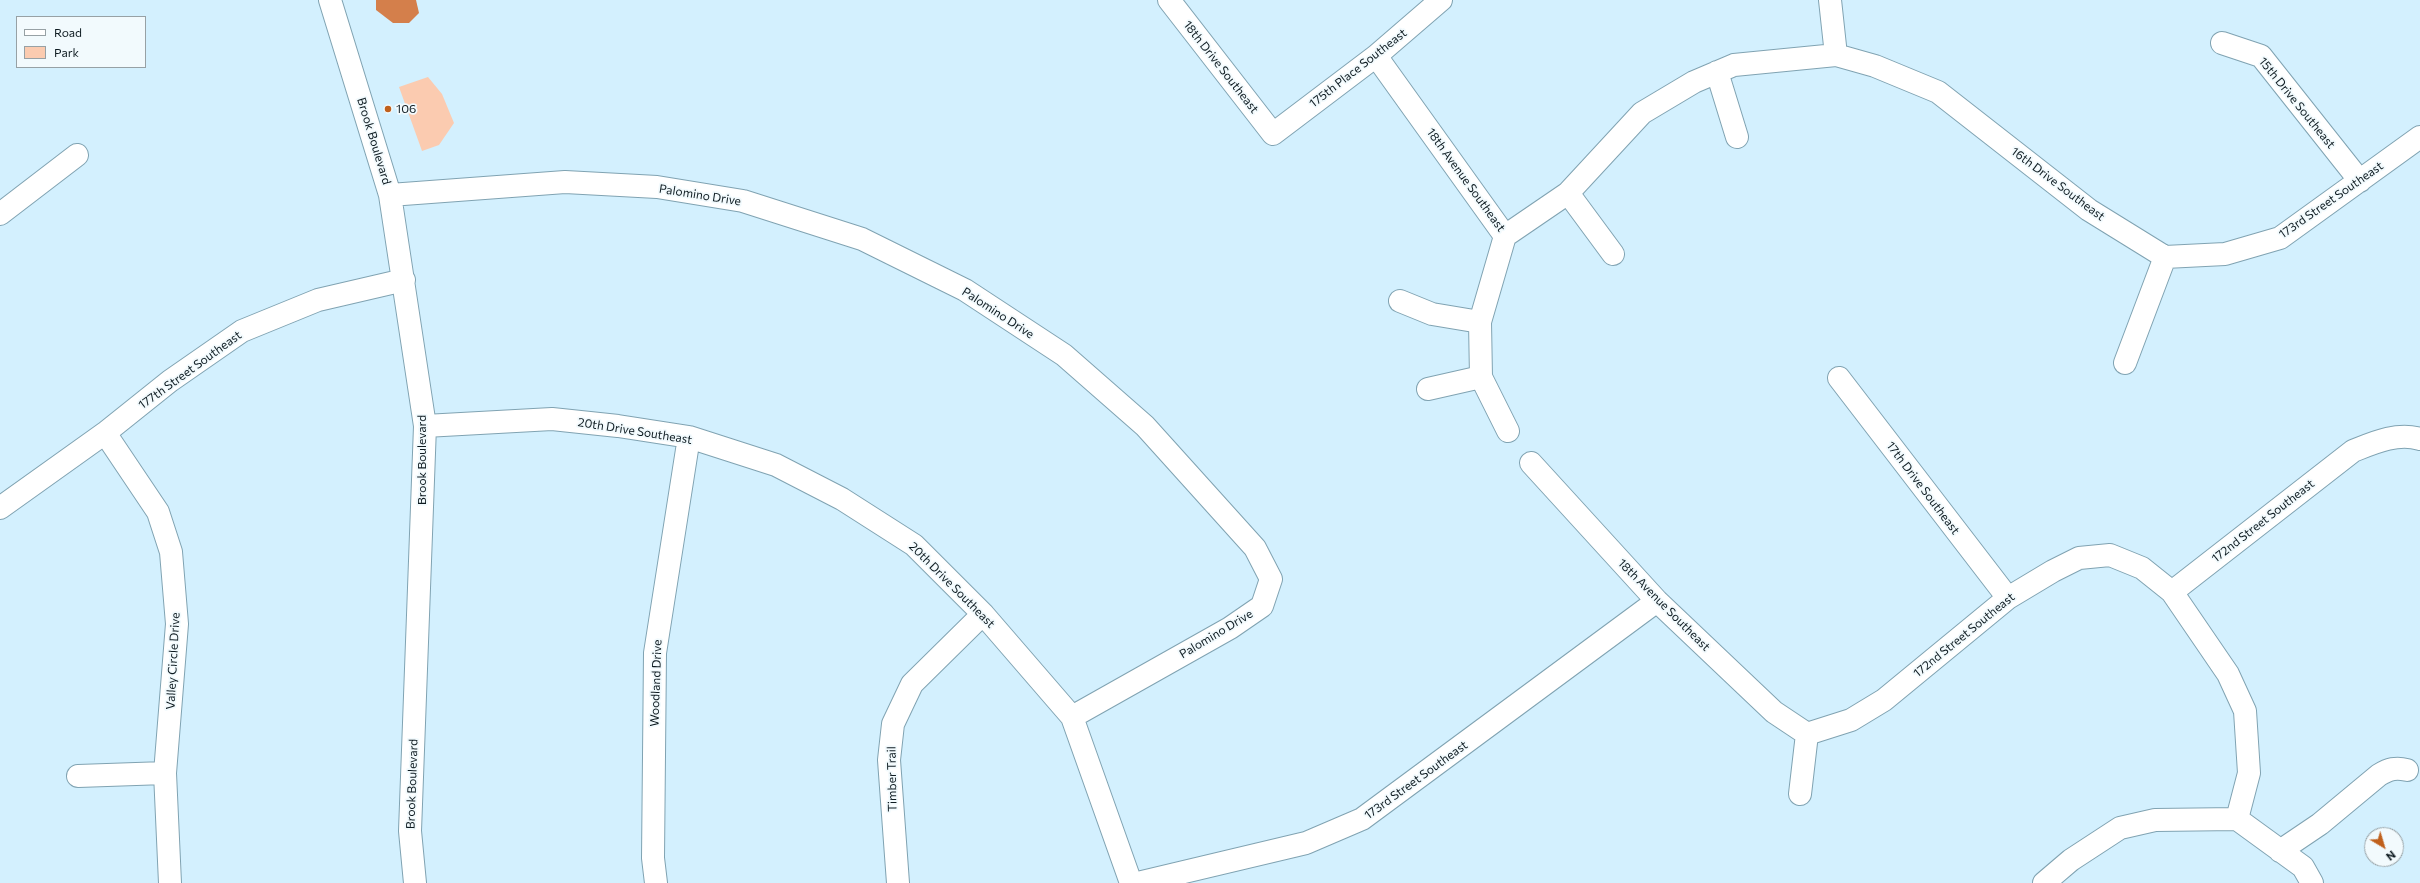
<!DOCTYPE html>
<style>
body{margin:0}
#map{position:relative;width:2420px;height:883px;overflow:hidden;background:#d3f0fe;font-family:Commissioner,sans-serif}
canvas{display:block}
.legend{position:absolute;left:16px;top:16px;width:130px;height:52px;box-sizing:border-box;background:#f2fafd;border:1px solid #97a1a5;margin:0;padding:5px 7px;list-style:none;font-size:12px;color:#0e1b21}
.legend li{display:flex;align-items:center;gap:8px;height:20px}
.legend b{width:20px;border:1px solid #97a1a5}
.north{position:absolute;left:2364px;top:827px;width:40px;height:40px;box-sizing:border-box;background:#f2fafd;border:1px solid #97a1a5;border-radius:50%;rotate:142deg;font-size:11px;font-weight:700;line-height:16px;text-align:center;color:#0e1b21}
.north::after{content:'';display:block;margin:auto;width:14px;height:18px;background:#c0601c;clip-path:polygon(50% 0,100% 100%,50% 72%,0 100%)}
</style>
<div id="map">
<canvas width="2420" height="883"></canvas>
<ul class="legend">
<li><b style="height:5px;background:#fff"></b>Road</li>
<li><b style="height:11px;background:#fbcbb0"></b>Park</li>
</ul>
<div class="north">N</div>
</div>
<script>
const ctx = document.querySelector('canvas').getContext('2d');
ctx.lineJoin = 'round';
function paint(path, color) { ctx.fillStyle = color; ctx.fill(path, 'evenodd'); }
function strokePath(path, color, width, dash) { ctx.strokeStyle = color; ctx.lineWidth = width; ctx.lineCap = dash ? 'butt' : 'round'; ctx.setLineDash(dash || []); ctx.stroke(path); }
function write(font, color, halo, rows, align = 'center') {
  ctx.font = font + ' Commissioner,sans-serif'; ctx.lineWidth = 3.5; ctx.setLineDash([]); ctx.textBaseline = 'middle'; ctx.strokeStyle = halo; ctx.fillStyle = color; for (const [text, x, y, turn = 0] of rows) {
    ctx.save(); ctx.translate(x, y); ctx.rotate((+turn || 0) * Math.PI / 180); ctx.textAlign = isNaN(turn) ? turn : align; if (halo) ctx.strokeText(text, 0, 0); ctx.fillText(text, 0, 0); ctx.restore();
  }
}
paint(new Path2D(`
 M428,77L442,94L454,123L439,145L422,151L399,87Z`), '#fbcbb0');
paint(new Path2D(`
 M376,0H416L419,13L409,23H393L376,10Z`), '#d47f4b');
const minor = new Path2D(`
 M330,0L390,195L425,426L410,831L415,883
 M1169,0L1273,134L1376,56L1441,0
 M1830,0L1836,55
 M2222,43L2261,56L2360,181
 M1376,56L1505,236
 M1717,72L1737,137
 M1568,193L1613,254
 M390,195L565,182L657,187L743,201L862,239L965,290L1064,355L1145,426L1255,548L1271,579L1262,606L1230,628L1072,717
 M0,214L77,155
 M1505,236L1568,193L1642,113L1694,82L1734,65L1836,55L1875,66L1938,92L2089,210L2165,257
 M1505,236L1480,322L1481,377L1508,431
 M2165,257L2225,254L2280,238L2420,137
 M1400,301L1432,314L1480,322
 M2125,363L2165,257
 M1839,378L2008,598
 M1428,389L1481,377
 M425,426L552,419L618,426L689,437L776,465L842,499L914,545L983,614L1072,717L1131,883
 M105,433L158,512L171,552L177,624L165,773L170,883
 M1531,463L1657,601L1774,712L1807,734
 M0,508L105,433L170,381L242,331L318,300L404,280
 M2172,592L2353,451C2373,443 2397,432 2420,439
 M78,776L165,773
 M1800,794L1807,734L1851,720L1884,700L2008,598L2053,571L2079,558L2110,555L2142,568L2172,592L2228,674L2245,711L2249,773L2237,819L2303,867L2312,883
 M2280,851L2320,824L2379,775C2389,769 2396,767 2407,770
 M656,883L653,858L655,653L689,437
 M898,883L889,760L893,724L912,684L983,614
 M1138,883L1306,843L1362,819L1657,601
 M2044,883L2071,860L2120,828L2155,820L2237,819`);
strokePath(minor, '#80a3b2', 24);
strokePath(minor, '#fff', 22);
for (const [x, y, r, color] of [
 [388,109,4,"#c0601c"]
]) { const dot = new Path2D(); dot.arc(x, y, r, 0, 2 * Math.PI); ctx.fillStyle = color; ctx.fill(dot); strokePath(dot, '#f2fafd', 1.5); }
write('12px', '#0e1b21', '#f2fafd', [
 ["18th Drive Southeast",1221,67,52],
 ["175th Place Southeast",1358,68,-38],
 ["15th Drive Southeast",2297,103,51],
 ["Brook Boulevard",374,141,73],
 ["18th Avenue Southeast",1466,180,54],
 ["16th Drive Southeast",2058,184,37],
 ["Palomino Drive",700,195,9],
 ["173rd Street Southeast",2331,200,-35],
 ["Palomino Drive",998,313,33],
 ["177th Street Southeast",190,370,-36],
 ["20th Drive Southeast",635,431,9],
 ["Brook Boulevard",422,460,-90],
 ["17th Drive Southeast",1923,488,53],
 ["172nd Street Southeast",2263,521,-38],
 ["20th Drive Southeast",952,585,45],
 ["18th Avenue Southeast",1664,605,45],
 ["Palomino Drive",1216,634,-31],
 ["172nd Street Southeast",1964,635,-39],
 ["Valley Circle Drive",173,661,-87],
 ["Woodland Drive",656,683,-88],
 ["Timber Trail",892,779,-91],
 ["173rd Street Southeast",1416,780,-36],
 ["Brook Boulevard",412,784,-88]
]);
write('12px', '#0e1b21', '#f2fafd', [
 ["106",396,109]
], 'left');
</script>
